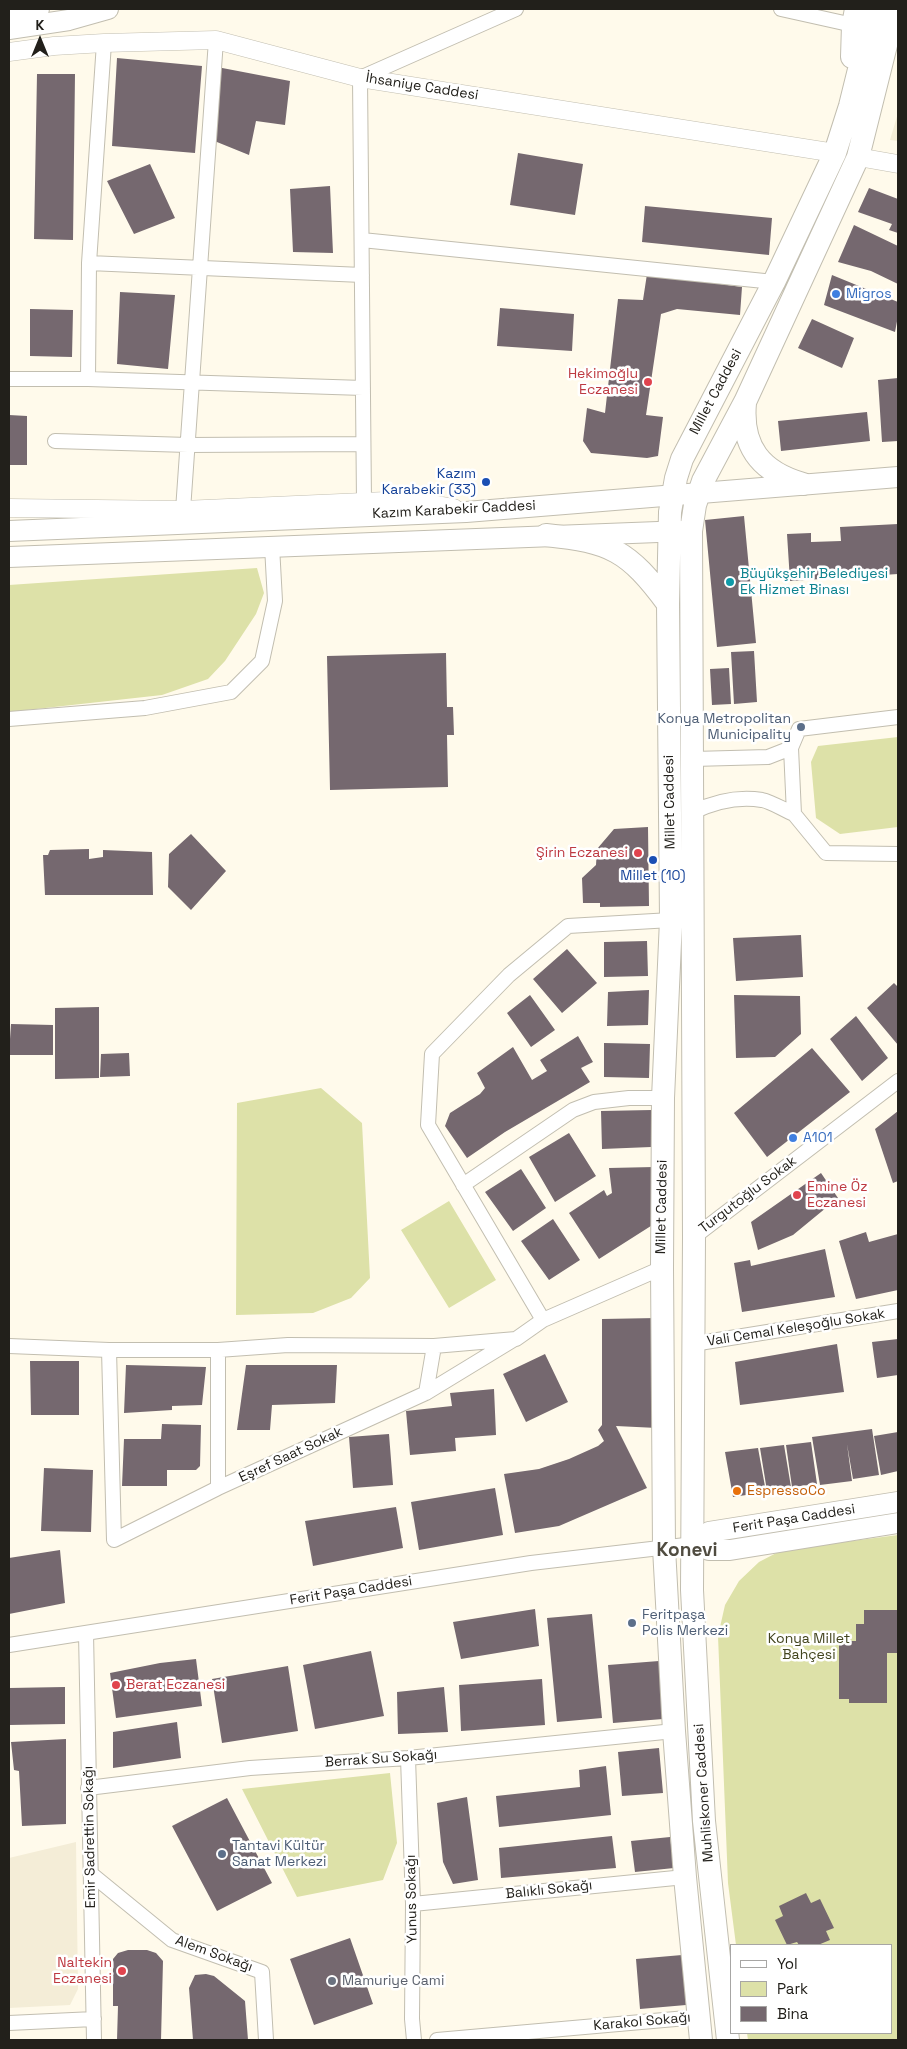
<!DOCTYPE html>
<meta charset="utf-8">
<style>
body{margin:0}
#map{position:relative;width:907px;height:2049px;overflow:hidden;background:#fffaeb;font-family:"Space Grotesk",sans-serif}
canvas{display:block}
.frame{position:absolute;inset:0;border:10px solid #22201b;pointer-events:none}
.legend{position:absolute;left:730px;top:1944px;width:162px;height:90px;box-sizing:border-box;background:#fff;border:1px solid #a7a6a4;margin:0;padding:6px 9px;list-style:none;font-size:15px;color:#22201b}
.legend li{display:flex;align-items:center;gap:10px;height:25px}
.legend b{width:25px;border:1px solid #a7a6a4}
.north{position:absolute;left:15px;top:15px;width:50px;height:50px;-webkit-text-stroke:4px #fff;paint-order:stroke;rotate:0deg;font-size:14px;font-weight:700;line-height:20px;text-align:center;color:#22201b}
.north::after{content:'';display:block;margin:auto;width:18px;height:22px;background:#22201b;clip-path:polygon(50% 0,100% 100%,50% 72%,0 100%)}
</style>
<div id="map">
<canvas width="907" height="2049"></canvas>
<div class="frame"></div>
<ul class="legend">
<li><b style="height:6px;background:#fff"></b>Yol</li>
<li><b style="height:14px;background:#dde1a8"></b>Park</li>
<li><b style="height:14px;background:#75686f"></b>Bina</li>
</ul>
<div class="north">K</div>
</div>
<script>
const ctx = document.querySelector('canvas').getContext('2d');
ctx.lineJoin = 'round';
function paint(path, color) { ctx.fillStyle = color; ctx.fill(path, 'evenodd'); }
function strokePath(path, color, width, dash) { ctx.strokeStyle = color; ctx.lineWidth = width; ctx.lineCap = dash ? 'butt' : 'round'; ctx.setLineDash(dash || []); ctx.stroke(path); }
function write(font, color, halo, rows, align = 'center') {
  ctx.font = font + ' "Space Grotesk",sans-serif'; ctx.lineWidth = 5; ctx.setLineDash([]); ctx.textBaseline = 'middle'; ctx.strokeStyle = halo; ctx.fillStyle = color; for (const [text, x, y, turn = 0] of rows) {
    ctx.save(); ctx.translate(x, y); ctx.rotate((+turn || 0) * Math.PI / 180); ctx.textAlign = isNaN(turn) ? turn : align; if (halo) ctx.strokeText(text, 0, 0); ctx.fillText(text, 0, 0); ctx.restore();
  }
}
paint(new Path2D(`
 M898,113V141L890,140Z
 M76,1842L78,1989L70,2005L9,2008V1858Z`), '#f4edd7');
paint(new Path2D(`
 M257,568L264,593L256,614L225,661L208,679L162,695L9,712V585Z
 M898,737V827L840,834L816,818L811,762L818,746Z
 M321,1088L362,1123L370,1278L351,1298L313,1313L236,1315L237,1103Z
 M449,1201L496,1280L449,1308L401,1230Z
 M898,1535V2040H748L747,2033H891V1945H736L728,1883L718,1636L725,1605L739,1581L759,1562L782,1550Z
 M390,1773L397,1843L383,1880L297,1897L242,1789Z`), '#dde1a8');
paint(new Path2D(`
 M117,58L202,66L195,153L112,146Z
 M217,67L290,81L285,125L256,121L249,155L212,140Z
 M37,74H75L73,240L34,239Z
 M518,153L583,164L575,215L510,205Z
 M150,164L175,218L134,234L107,181Z
 M330,186L333,253L293,252L290,189Z
 M869,188L898,199V233L889,230L892,224L858,212Z
 M645,206L772,218L769,255L642,242Z
 M854,225L898,246V284L871,271L838,262Z
 M647,274L742,287L740,315L677,309L661,314L646,415L663,417L658,456L647,458L591,453L583,441L587,408L605,413L618,299L643,300Z
 M832,275L898,302V316L895,332L824,305Z
 M120,292L175,295L168,369L117,364Z
 M500,308L574,314L572,351L497,346Z
 M30,309L73,310L72,357L30,356Z
 M812,319L854,338L842,368L798,348Z
 M898,378V441L882,442L878,380Z
 M867,412L870,441L781,451L778,421Z
 M9,415L27,416V465H9Z
 M744,516L756,643L717,647L705,520Z
 M898,524V574L790,581L787,534L811,533V542L841,541L840,527Z
 M754,651L757,702L734,704L731,652Z
 M446,653L447,707H453L454,735H447L448,787L330,790L327,656Z
 M729,668L731,704L712,705L710,669Z
 M648,827L649,906L600,907V903H583L582,878L596,865L597,849L614,829Z
 M191,834L226,871L191,910L168,887L169,854Z
 M89,849V859L103,857V850L152,852L153,895H45L43,855H48L50,850Z
 M801,935L803,977L736,981L733,938Z
 M647,941L648,976L604,977V942Z
 M567,949L597,983L562,1013L533,979Z
 M894,983L898,987V1045L867,1008Z
 M649,990L648,1025L607,1026L608,992Z
 M530,995L555,1030L531,1047L507,1013Z
 M734,995L800,996L801,1034L775,1057L736,1058Z
 M99,1007V1078L55,1079V1008Z
 M856,1016L888,1058L862,1081L830,1039Z
 M11,1024L53,1025V1055H9V1039H10Z
 M578,1036L593,1062L581,1068L590,1082L505,1132L467,1158L445,1126L450,1113L480,1094L485,1088L477,1073L513,1047L532,1080L547,1071L540,1060Z
 M604,1043L650,1044L649,1078L604,1077Z
 M812,1048L850,1092L767,1157L734,1113Z
 M129,1053L130,1076L100,1077L101,1054Z
 M652,1110L651,1147L602,1149L601,1111Z
 M898,1111V1181L893,1183L875,1129Z
 M569,1133L596,1176L555,1202L529,1157Z
 M654,1167V1224L599,1259L569,1213L604,1190L607,1196L612,1193L609,1168Z
 M521,1169L546,1208L513,1231L485,1192Z
 M821,1173L838,1198L793,1235L758,1250L751,1222Z
 M553,1219L580,1260L549,1280L521,1241Z
 M866,1232L869,1242L898,1234V1290L856,1299L839,1241Z
 M825,1249L835,1297L742,1312L734,1263L750,1260L751,1266Z
 M657,1318V1428L616,1426L647,1488L559,1526L515,1533L504,1474L539,1469L569,1459L598,1446L604,1441L598,1430L602,1425V1319Z
 M898,1339V1375L877,1378L872,1342Z
 M837,1344L844,1392L740,1405L735,1362Z
 M545,1354L568,1402L526,1422L503,1374Z
 M30,1361H79V1415H31Z
 M126,1365L206,1367L202,1405L172,1406V1410L124,1413Z
 M246,1365H337L335,1403L272,1405L270,1430H237Z
 M494,1389L496,1435L455,1438L456,1451L410,1455L406,1411L452,1406L450,1393Z
 M162,1424L201,1425L200,1466L196,1470H167V1486H122L124,1439H161Z
 M872,1429L879,1475L853,1479L847,1444L852,1481L820,1485L812,1437Z
 M898,1432V1471L881,1475L874,1436Z
 M389,1434L393,1485L353,1488L349,1437Z
 M811,1442L817,1484L792,1487L786,1445Z
 M784,1445L791,1487L767,1491L760,1448Z
 M758,1448L766,1492L733,1497L725,1452Z
 M44,1468L93,1470L91,1532L41,1531Z
 M495,1488L503,1535L419,1550L411,1502Z
 M396,1507L403,1548L313,1566L305,1521Z
 M60,1550L65,1603L9,1614V1558Z
 M535,1609L539,1646L461,1659L453,1622Z
 M864,1610H898V1653H887V1703H849V1699H839V1641H856V1624H864Z
 M592,1614L602,1718L557,1722L547,1618Z
 M371,1651L384,1716L315,1729L303,1665Z
 M196,1659L202,1706L116,1718L110,1673L160,1663Z
 M659,1661L663,1719L613,1723L608,1665Z
 M288,1666L298,1731L222,1743L212,1679Z
 M542,1679L545,1725L461,1731L459,1685Z
 M65,1687V1724L9,1725V1688Z
 M444,1687L448,1732L398,1734L397,1692Z
 M177,1722L181,1758L113,1768V1732Z
 M66,1739V1824L22,1826L19,1771L14,1770L11,1742Z
 M659,1748L663,1793L622,1796L618,1752Z
 M606,1766L611,1815L499,1827L496,1796L580,1787L579,1770Z
 M467,1797L478,1880L453,1884L443,1862L437,1803Z
 M227,1798L272,1883L217,1911L172,1826Z
 M612,1836L616,1868L501,1878L499,1848Z
 M670,1837L674,1868L635,1872L631,1841Z
 M806,1893L811,1903L820,1899L834,1928L826,1931L830,1940L818,1945H799L797,1942L787,1945L775,1920L783,1916L779,1906Z
 M350,1938L373,2004L314,2025L290,1959Z
 M128,1950H147L156,1953L163,1961L161,2040H117L118,2006H113V1959L118,1953Z
 M682,1955L686,2005L640,2009L636,1959Z
 M206,1974L214,1976L245,2001L248,2040H193L189,1988L195,1975Z`), '#75686f');
const minor = new Path2D(`
 M781,9L853,25
 M362,240L774,282
 M89,263L362,275
 M9,379H88L363,388
 M88,379L89,263L104,43
 M55,441L188,445L363,444
 M364,502L360,78L516,9
 M183,510L216,40
 M9,719L145,708L231,692L262,661L275,601L272,546
 M791,748L794,814L826,853L898,854
 M693,759L768,757L791,748L799,729L898,717
 M693,812C714,802 738,796 762,800C772,802 784,810 794,814
 M463,1185L573,1110L594,1102L629,1098H663
 M694,1237L898,1081
 M543,1320L428,1125L432,1054L509,975L568,926L671,920
 M693,1344L898,1311
 M9,1346L109,1350H218L288,1345L434,1346L516,1339L543,1320L662,1268
 M109,1350L114,1540L218,1488L426,1393L434,1346
 M218,1350V1488
 M426,1393L513,1340
 M86,1633L94,2040
 M9,1645L531,1563L694,1544
 M408,1758L413,1904L412,2019L414,2040
 M88,1788L250,1768L408,1758L674,1731
 M90,1873L172,1940L262,1972L266,2040
 M413,1904L685,1877
 M9,2023L94,2019
 M437,2040L698,2017`);
const tertiary = new Path2D(`
 M9,52L54,46L104,43L216,40L360,78L835,153
 M858,157L898,164
 M9,508L183,510L409,500L454,508`);
const secondary = new Path2D(`
 M9,13L39,9
 M9,29L69,20L108,9
 M9,531L466,512L898,477
 M9,557L684,531
 M694,1544L709,1532L898,1502
 M694,1544L709,1550H730L898,1523`);
const primary = new Path2D(`
 M852,57L853,25L856,9
 M745,403C741,447 761,472 803,484
 M546,535C611,542 628,550 668,604
 M701,2040L685,1877L674,1731L664,1548L662,1268L663,1098L671,920L668,604L670,512L676,478L682,459L774,282L835,153L850,106L874,9
 M728,2040L704,1821L692,1590L694,1237L691,531L695,505L703,481L745,402L858,157L895,9`);
strokePath(minor, '#c2beb0', 16);
strokePath(tertiary, '#c2beb0', 19);
strokePath(secondary, '#c2beb0', 22);
strokePath(primary, '#c2beb0', 24);
strokePath(minor, '#fff', 14);
strokePath(tertiary, '#fff', 18);
strokePath(secondary, '#fff', 20);
strokePath(primary, '#fff', 22);
for (const [x, y, r, color] of [
 [836,294,5,"#3f7fe0"],
 [648,382,5,"#e0444e"],
 [486,482,5,"#1a4fb4"],
 [730,582,5,"#0f9aa8"],
 [801,727,5,"#5c6f8a"],
 [638,853,5,"#e0444e"],
 [653,860,5,"#1a4fb4"],
 [793,1138,5,"#3f7fe0"],
 [797,1195,5,"#e0444e"],
 [737,1491,5,"#e8710a"],
 [632,1623,5,"#5c6f8a"],
 [116,1685,5,"#e0444e"],
 [222,1854,5,"#5c6f8a"],
 [122,1971,5,"#e0444e"],
 [332,1981,5,"#6b7280"]
]) { const dot = new Path2D(); dot.arc(x, y, r, 0, 2 * Math.PI); ctx.fillStyle = color; ctx.fill(dot); strokePath(dot, '#fff', 2); }
write('14px', '#22201b', '#fff', [
 ["İhsaniye Caddesi",422,87,9],
 ["Millet Caddesi",716,392,-62],
 ["Kazım Karabekir Caddesi",454,510,-3],
 ["Millet Caddesi",670,802,-91],
 ["Turgutoğlu Sokak",748,1195,-37],
 ["Millet Caddesi",662,1207,-89],
 ["Vali Cemal Keleşoğlu Sokak",796,1328,-9],
 ["Eşref Saat Sokak",291,1455,-25],
 ["Ferit Paşa Caddesi",794,1519,-9],
 ["Ferit Paşa Caddesi",351,1591,-9],
 ["Berrak Su Sokağı",381,1759,-4],
 ["Muhliskoner Caddesi",704,1793,-94],
 ["Emir Sadrettin Sokağı",90,1837,-91],
 ["Balıklı Sokağı",549,1890,-6],
 ["Yunus Sokağı",412,1899,-91],
 ["Alem Sokağı",214,1954,20],
 ["Karakol Sokağı",642,2022,-5]
]);
write('14px', '#366cbe', '#fff', [
 ["Migros",846,294],
 ["A101",803,1138]
], 'left');
write('14px', '#be3a42', '#fff', [
 ["Hekimoğlu",638,374],
 ["Eczanesi",638,390],
 ["Şirin Eczanesi",628,853],
 ["Emine Öz",807,1187,"left"],
 ["Eczanesi",807,1203,"left"],
 ["Berat Eczanesi",126,1685,"left"],
 ["Naltekin",112,1963],
 ["Eczanesi",112,1979]
], 'right');
write('14px', '#164399', '#fff', [
 ["Kazım",476,474],
 ["Karabekir (33)",476,490],
 ["Millet (10)",653,876,"center"]
], 'right');
write('14px', '#0d838f', '#fff', [
 ["Büyükşehir Belediyesi",740,574],
 ["Ek Hizmet Binası",740,590]
], 'left');
write('14px', '#4e5e75', '#fff', [
 ["Konya Metropolitan",791,719,"right"],
 ["Municipality",791,735,"right"],
 ["Feritpaşa",642,1615],
 ["Polis Merkezi",642,1631],
 ["Tantavi Kültür",232,1846],
 ["Sanat Merkezi",232,1862]
], 'left');
write('14px', '#c56008', '#fff', [
 ["EspressoCo",747,1491]
], 'left');
write('14px', '#43451f', '#fff', [
 ["Konya Millet",809,1639],
 ["Bahçesi",809,1655]
]);
write('14px', '#5b616d', '#fff', [
 ["Mamuriye Cami",342,1981]
], 'left');
write('bold 19px', '#504c40', '#fff', [
 ["Konevi",687,1551]
]);
</script>
